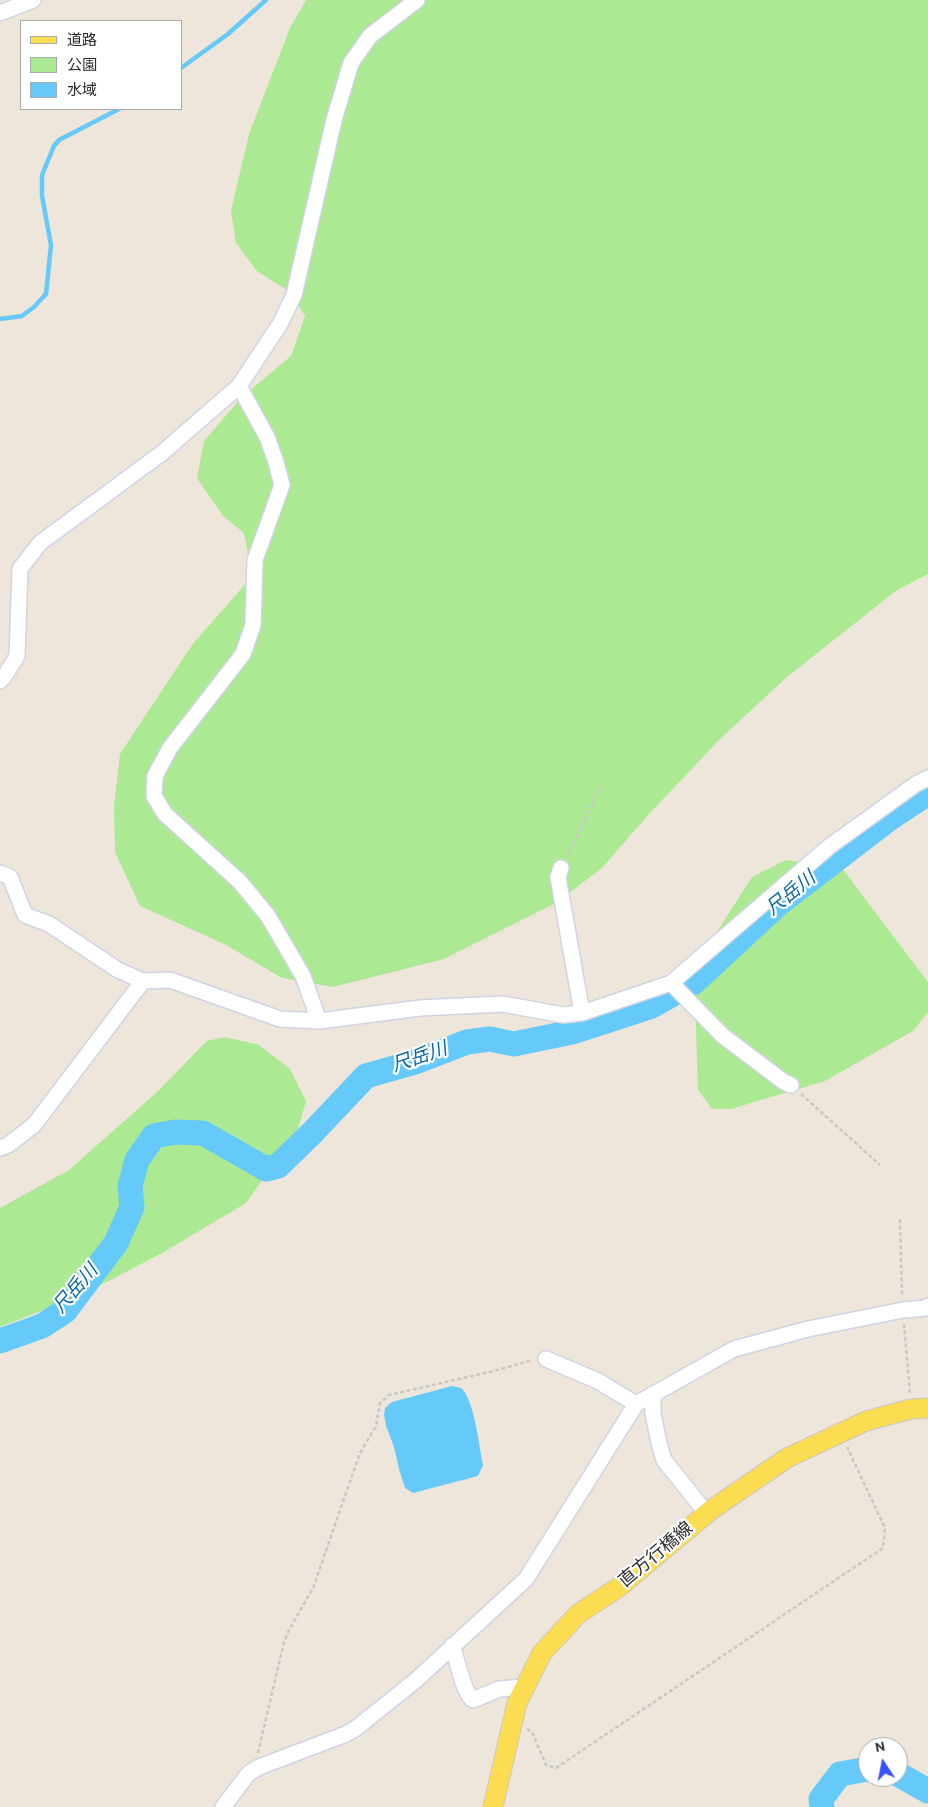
<!DOCTYPE html>
<meta charset="utf-8">
<style>
body{margin:0}
#map{position:relative;width:928px;height:1807px;overflow:hidden;background:#eee6db;font-family:Overpass,"Noto Sans JP",sans-serif}
canvas{display:block}
.legend{position:absolute;left:20px;top:20px;width:162px;height:90px;box-sizing:border-box;background:#fff;border:1px solid #aaa;margin:0;padding:6px 9px;list-style:none;font-size:15px;color:#2a2a2a}
.legend li{display:flex;align-items:center;gap:10px;height:25px}
.legend b{width:25px;border:1px solid #aaa}
.north{position:absolute;left:858px;top:1737px;width:50px;height:50px;box-sizing:border-box;background:#fff;border:1px solid #aaa;border-radius:50%;rotate:349deg;font-size:14px;font-weight:700;line-height:20px;text-align:center;color:#2a2a2a}
.north::after{content:'';display:block;margin:auto;width:18px;height:22px;background:#3752ff;clip-path:polygon(50% 0,100% 100%,50% 72%,0 100%)}
</style>
<div id="map">
<canvas width="928" height="1807"></canvas>
<ul class="legend">
<li><b style="height:6px;background:#fcdc51"></b>道路</li>
<li><b style="height:14px;background:#ace993"></b>公園</li>
<li><b style="height:14px;background:#65caf9"></b>水域</li>
</ul>
<div class="north">N</div>
</div>
<script>
const ctx = document.querySelector('canvas').getContext('2d');
ctx.lineJoin = 'round';
function paint(path, color) { ctx.fillStyle = color; ctx.fill(path, 'evenodd'); }
function strokePath(path, color, width, dash) { ctx.strokeStyle = color; ctx.lineWidth = width; ctx.lineCap = dash ? 'butt' : 'round'; ctx.setLineDash(dash || []); ctx.stroke(path); }
function write(font, color, halo, rows, align = 'center') {
  ctx.font = font + ' Overpass,"Noto Sans JP",sans-serif'; ctx.lineWidth = 4.5; ctx.setLineDash([]); ctx.textBaseline = 'middle'; ctx.strokeStyle = halo; ctx.fillStyle = color; for (const [text, x, y, turn = 0] of rows) {
    ctx.save(); ctx.translate(x, y); ctx.rotate((+turn || 0) * Math.PI / 180); ctx.textAlign = isNaN(turn) ? turn : align; if (halo) ctx.strokeText(text, 0, 0); ctx.fillText(text, 0, 0); ctx.restore();
  }
}
paint(new Path2D(`
 M306,0H928V574L897,590L787,677L721,738L649,814L602,868L556,903L444,959L333,987L282,978L226,945L140,906L115,852L114,807L120,754L192,645L248,581V554L244,533L223,516L197,478L204,441L242,397L291,356L305,316L290,292L257,271L236,243L231,211L249,134L290,28Z
 M786,860L841,867L928,982V1012L913,1031L825,1081L731,1109H712L698,1090L695,997L708,946L752,877Z
 M225,1037L259,1045L290,1069L306,1101L298,1129L246,1203L164,1252L80,1296L0,1327V1208L69,1170L157,1092L207,1041Z`), '#ace993');
paint(new Path2D(`
 M452,1386C457,1387 461,1387 463,1390C475,1405 479,1446 483,1465L478,1476L413,1493L405,1488L399,1469L394,1447L386,1426L384,1415L385,1408L392,1402Z`), '#65caf9');
strokePath(new Path2D(`
 M181,68L228,34L266,0
 M0,319L22,316L34,307L46,294L51,245L42,196V175L54,146L59,140L119,109`), '#65caf9', 4.5);
strokePath(new Path2D(`
 M0,1341L42,1326L65,1311L116,1243L132,1207L130,1186L137,1160L154,1136L175,1132L203,1133L266,1169L278,1166L312,1133L366,1076L415,1062L467,1042L490,1039L514,1044L572,1032L652,1006L694,982L778,904L890,818L928,793
 M898,1774L928,1791
 M822,1807L821,1799L840,1774L868,1769`), '#65caf9', 25);
const minor = new Path2D(`
 M0,13L33,0
 M239,386L267,437L276,462L282,485L255,560L253,625L243,654L170,748L155,776L154,796L165,814L240,882L268,916L303,976L319,1021
 M0,681L4,677L17,656L20,569L40,543L162,453L239,386L280,324L294,295L334,120L351,63L370,36L417,0
 M561,868L558,877L582,1013
 M0,873L10,877L25,915L49,924L118,970L143,981L170,980L280,1019L319,1021L420,1008L503,1004L563,1015L582,1013L671,983L830,846L916,784L928,778
 M671,983L723,1036L784,1082L791,1085
 M0,1148L8,1145L34,1125L143,981
 M546,1359L598,1381L636,1404
 M653,1394V1414L659,1443L664,1460L707,1514
 M452,1646C458,1660 462,1691 473,1700L499,1689L525,1687
 M223,1807L249,1773L259,1767L346,1734L355,1729L415,1681L526,1579L636,1404L734,1349L808,1329L903,1310L927,1308L928,1306`);
const major = new Path2D(`
 M493,1807L517,1703L542,1653L578,1614L619,1587L711,1510L787,1458L866,1421L911,1409L928,1408`);
strokePath(minor, '#d0d3e4', 18);
strokePath(major, '#c8c8c8', 21);
strokePath(new Path2D(`
 M568,855L602,785
 M801,1094L880,1165
 M900,1219L902,1296
 M904,1324L910,1393
 M527,1729L532,1732L546,1765L556,1768L883,1548L885,1528L847,1447
 M258,1753L284,1642L289,1630L313,1588L360,1453L376,1426L380,1403L389,1395L494,1371L532,1360`), '#c8c8c8', 2.5, [4, 2.5]);
strokePath(minor, '#fff', 15);
strokePath(major, '#fcdc51', 19);
write('18px', '#2a2a2a', '#fff', [
 ["直方行橋線",657,1556,-40]
]);
write('italic 19px', '#0266a6', '#fff', [
 ["尺岳川",792,895,-39],
 ["尺岳川",420,1059,-19],
 ["尺岳川",77,1290,-49]
]);
</script>
